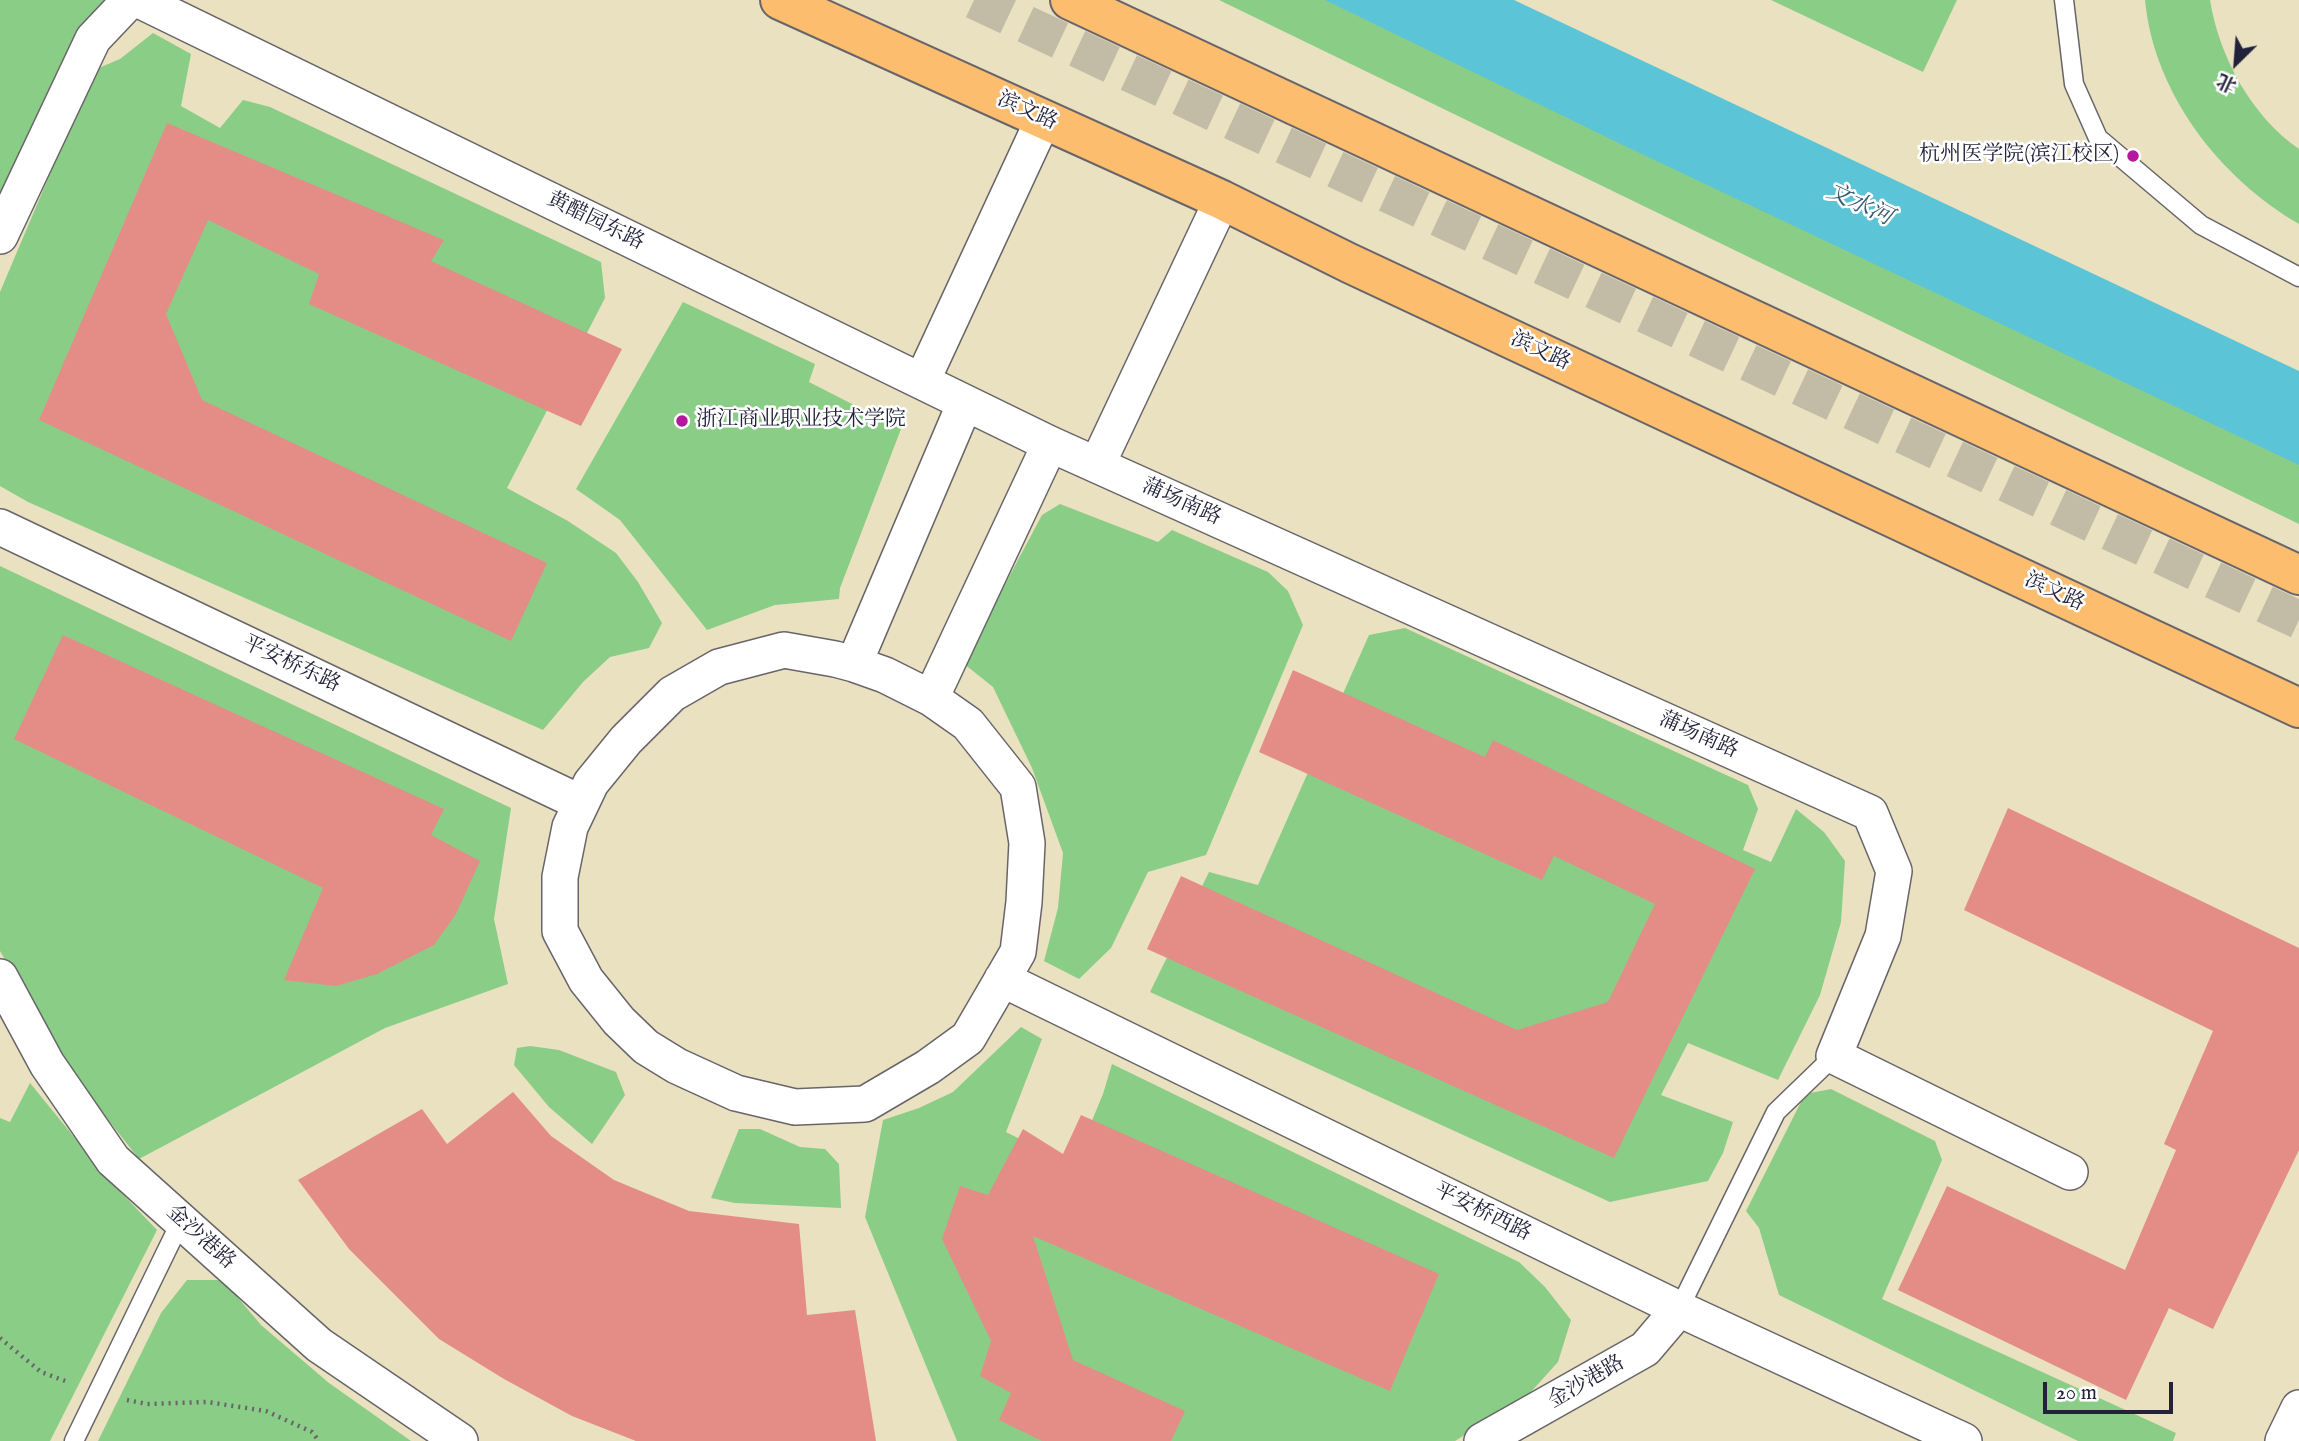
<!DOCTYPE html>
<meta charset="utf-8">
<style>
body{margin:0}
#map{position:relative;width:2299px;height:1441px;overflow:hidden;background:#eae1c0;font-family:"IM FELL English","Noto Serif SC",serif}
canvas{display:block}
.north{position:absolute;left:2201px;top:28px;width:70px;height:70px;-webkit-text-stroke:5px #fff;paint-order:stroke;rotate:205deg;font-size:19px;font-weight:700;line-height:28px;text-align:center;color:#22223b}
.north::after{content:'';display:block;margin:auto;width:24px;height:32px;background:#22223b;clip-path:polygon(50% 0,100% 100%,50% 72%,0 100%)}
.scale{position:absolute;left:2043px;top:1382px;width:130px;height:32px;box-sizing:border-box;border:4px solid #22223b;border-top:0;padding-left:9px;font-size:21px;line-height:24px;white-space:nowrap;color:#22223b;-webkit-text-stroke:5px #fff;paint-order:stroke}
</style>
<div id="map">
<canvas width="2299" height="1441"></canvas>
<div class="north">北</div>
<div class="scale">20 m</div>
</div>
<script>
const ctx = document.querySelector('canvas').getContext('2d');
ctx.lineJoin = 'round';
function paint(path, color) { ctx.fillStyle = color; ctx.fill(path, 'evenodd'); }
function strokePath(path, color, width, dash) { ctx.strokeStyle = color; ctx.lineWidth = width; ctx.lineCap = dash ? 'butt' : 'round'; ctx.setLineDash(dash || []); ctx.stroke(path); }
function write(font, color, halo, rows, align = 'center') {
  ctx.font = font + ' "IM FELL English","Noto Serif SC",serif'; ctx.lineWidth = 5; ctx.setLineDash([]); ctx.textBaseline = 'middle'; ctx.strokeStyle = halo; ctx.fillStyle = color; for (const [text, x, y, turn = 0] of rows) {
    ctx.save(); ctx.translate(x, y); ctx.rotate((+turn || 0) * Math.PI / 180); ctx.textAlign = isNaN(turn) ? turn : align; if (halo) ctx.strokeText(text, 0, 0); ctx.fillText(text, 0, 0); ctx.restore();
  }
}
paint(new Path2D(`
 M0,0H107L0,227Z
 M1219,0H1336L2299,456V524Z
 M1771,0H1957L1923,72Z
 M2145,0H2210C2219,56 2251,116 2299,149V224C2220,178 2154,94 2145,0Z
 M153,33L191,54L181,106L220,128L243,100L270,107L601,262L605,298L507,488L568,521L616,553L638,582L662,623L649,648L610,657L583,682L543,730L28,502L0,486V292L94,70L120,59Z
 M683,302L815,364L809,382L901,429L840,588L839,599L775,605L707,630L620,520L576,489Z
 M1060,504L1158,542L1172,530L1268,572L1288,591L1303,625L1206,855L1148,872L1111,948L1079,979L1044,961L1058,908L1063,853L1032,768L993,687L963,663L1042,515Z
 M0,566L511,808L494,919L508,984L385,1028L139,1159L69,1070L0,951Z
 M1405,628L1748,785L1758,809L1743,850L1771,862L1796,809L1824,832L1845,861L1841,922L1820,995L1778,1080L1688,1043L1661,1095L1733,1122L1723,1153L1708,1181L1610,1202L1150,992L1209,872L1258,885L1369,635Z
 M1021,1027L1042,1039L1006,1132L1073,1166L1103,1094L1112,1064L1519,1262L1545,1287L1571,1320L1558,1362L1529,1394L1455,1441H957L865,1217L883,1120L919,1108L953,1092Z
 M530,1046L559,1050L616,1072L625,1095L592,1144L549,1107L514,1065L517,1048Z
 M30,1083L110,1181L157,1230L50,1441H0V1118L10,1122Z
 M1831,1089L1935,1141L1942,1160L1882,1299L2176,1433L2173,1441H2078L1779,1295L1759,1228L1746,1211L1805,1094Z
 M739,1129H760L800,1147L825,1149L839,1164L841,1208L735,1203L711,1198Z
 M187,1280H223L261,1325L329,1383L411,1441H98L161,1313Z`), '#8acd86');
paint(new Path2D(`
 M1325,0H1514L2299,371V465L1627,147Z`), '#5bc5d7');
paint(new Path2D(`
 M167,123L444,240L431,261L622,349L581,426L309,304L319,274L208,220L166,314L202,400L547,563L511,641L39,420Z
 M63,635L444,809L431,835L480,861L456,914L434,945L377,974L336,986L284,980L323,888L14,739Z
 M1293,670L1485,757L1493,740L1755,869L1614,1158L1147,949L1181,876L1517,1030L1608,1002L1655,904L1554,856L1542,880L1259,752Z
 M2008,808L2299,948V1150L2213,1329L2169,1308L2126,1400L1898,1290L1947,1186L2125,1270L2176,1150L2164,1144L2213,1031L1964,910Z
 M513,1092L551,1136L614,1180L689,1211L799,1224L807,1315L855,1310L876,1441H636L572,1416L504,1379L439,1339L349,1249L298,1180L422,1109L447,1144Z
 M1081,1115L1439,1274L1390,1391L1033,1236L1073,1360L1185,1411L1171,1441H1042L999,1420L1011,1393L980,1376L991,1341L942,1239L960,1186L988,1195L1023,1129L1063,1154Z`), '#e48d87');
strokePath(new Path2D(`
 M974,0L2299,620`), '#c2bba5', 38, [38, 19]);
const service = new Path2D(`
 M2064,0L2074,84L2098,138L2201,225L2299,277
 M1679,1309L1776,1112L1834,1056
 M74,1441L181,1221`);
const minor = new Path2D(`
 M139,0L1050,444L1870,813L1894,871L1883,936L1834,1056L2070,1172
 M0,236L93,39L130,0
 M922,381L1043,120
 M1097,465L1222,200
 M0,527L581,803
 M784,650L835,659L854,664L885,675L931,698L968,724L1018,787L1027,843L1024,902L1018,952L968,1038L928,1067L865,1104L795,1107L736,1093L677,1066L646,1047L619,1021L586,980L560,931V877L570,827L591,783L626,740L672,694L719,667Z
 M854,664L965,403
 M931,698L1050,444
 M0,977L47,1064L113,1160L319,1345L460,1441
 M1002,979L1679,1309L1964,1441
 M1482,1441L1645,1349L1679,1309
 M2283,1441L2299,1408`);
const primary = new Path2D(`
 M780,0L1222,200L1349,263L2299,708
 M1070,0L2299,575`);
strokePath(service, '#68656a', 21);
strokePath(minor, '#68656a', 38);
strokePath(primary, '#68656a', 42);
strokePath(new Path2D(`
 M0,1338L41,1372L68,1382
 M127,1400L147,1404L207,1402L266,1411L312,1432L319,1441`), '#68656a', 4.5, [2, 5]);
strokePath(service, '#fff', 18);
strokePath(minor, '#fff', 35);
strokePath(primary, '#fcbd6f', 38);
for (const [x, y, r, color] of [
 [2133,156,7,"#b5179e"],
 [682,421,7,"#b5179e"]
]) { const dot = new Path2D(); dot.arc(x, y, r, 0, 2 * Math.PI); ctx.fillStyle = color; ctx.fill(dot); strokePath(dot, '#fff', 2.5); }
write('21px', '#22223b', '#fff', [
 ["滨文路",1027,112,24],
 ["黄醋园东路",595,222,26],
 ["滨文路",1540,352,25],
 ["蒲场南路",1181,503,24],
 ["滨文路",2054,593,25],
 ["平安桥东路",291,665,25],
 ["蒲场南路",1698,736,24],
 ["平安桥西路",1482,1213,26],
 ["金沙港路",200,1238,42],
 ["金沙港路",1587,1383,-30]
]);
write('21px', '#22223b', '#fff', [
 ["杭州医学院(滨江校区)",2119,156],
 ["浙江商业职业技术学院",696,421,"left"]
], 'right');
write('italic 23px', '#365b72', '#fff', [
 ["文水河",1859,206,25]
]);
</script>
